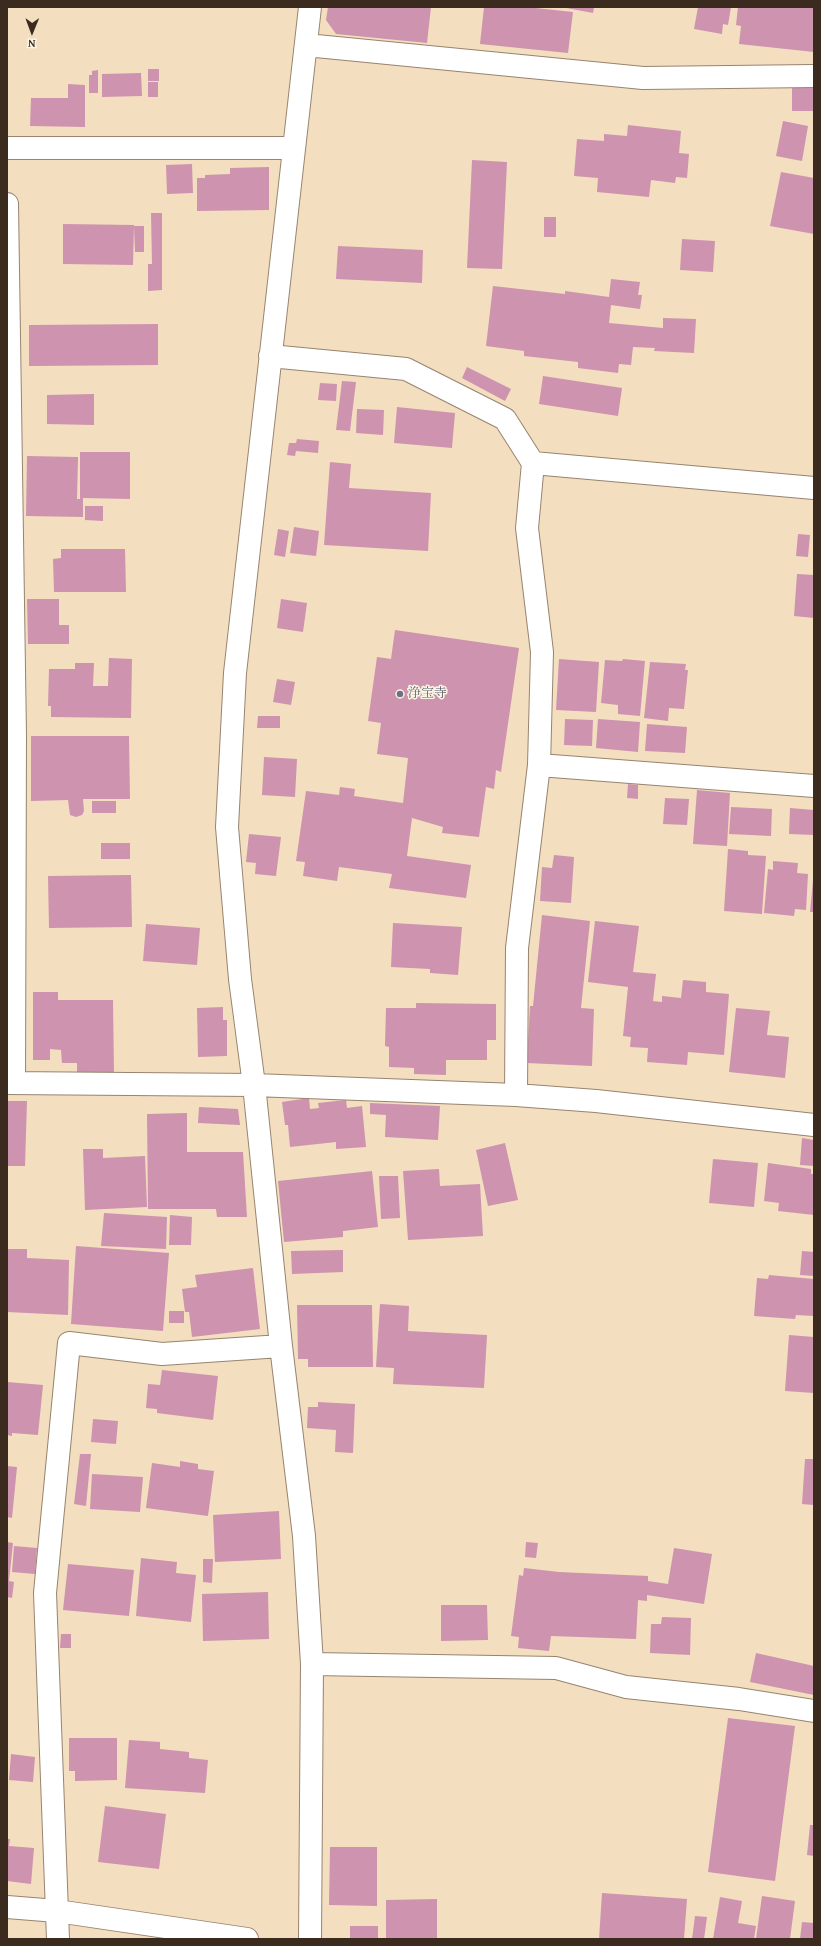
<!DOCTYPE html>
<meta charset="utf-8">
<style>
body{margin:0}
#map{position:relative;width:821px;height:1946px;overflow:hidden;background:#f3dec0;font-family:"Gentium Book Plus",serif}
canvas{display:block}
.frame{position:absolute;inset:0;border:8px solid #3b2a1e;pointer-events:none}
.north{position:absolute;left:12px;top:12px;width:40px;height:40px;-webkit-text-stroke:3px #fcf5e5;paint-order:stroke;rotate:181deg;font-size:11px;font-weight:700;line-height:16px;text-align:center;color:#3b2a1e}
.north::after{content:'';display:block;margin:auto;width:14px;height:18px;background:#3b2a1e;clip-path:polygon(50% 0,100% 100%,50% 72%,0 100%)}
</style>
<div id="map">
<canvas width="821" height="1946"></canvas>
<div class="frame"></div>
<div class="north">N</div>
</div>
<script>
const ctx = document.querySelector('canvas').getContext('2d');
ctx.lineJoin = 'round';
function paint(path, color) { ctx.fillStyle = color; ctx.fill(path, 'evenodd'); }
function strokePath(path, color, width, dash) { ctx.strokeStyle = color; ctx.lineWidth = width; ctx.lineCap = dash ? 'butt' : 'round'; ctx.setLineDash(dash || []); ctx.stroke(path); }
function write(font, color, halo, rows, align = 'center') {
  ctx.font = font + ' "Gentium Book Plus","Noto Serif JP",serif'; ctx.lineWidth = 3; ctx.setLineDash([]); ctx.textBaseline = 'middle'; ctx.strokeStyle = halo; ctx.fillStyle = color; for (const [text, x, y, turn = 0] of rows) {
    ctx.save(); ctx.translate(x, y); ctx.rotate((+turn || 0) * Math.PI / 180); ctx.textAlign = isNaN(turn) ? turn : align; if (halo) ctx.strokeText(text, 0, 0); ctx.fillText(text, 0, 0); ctx.restore();
  }
}
paint(new Path2D(`
 M328,7H431L427,43L336,34L326,20Z
 M484,7H526L573,12L568,53L480,44Z
 M561,7H594L593,13Z
 M698,7H731L728,25L723,24L722,34L694,29Z
 M738,7H814V52L739,44L741,26L736,25Z
 M148,69H159V81H148Z
 M98,70V93H89V75H92V71Z
 M141,73L142,96L102,97V74Z
 M148,82H158V97H148Z
 M68,84L85,85V127L30,126L31,98H68Z
 M792,88H814V111H792Z
 M783,121L808,126L802,161L776,156Z
 M628,125L681,131L679,153L689,154L687,178L676,177L675,183L651,180L649,197L597,192L598,178L574,176L577,139L604,141V134L627,136Z
 M472,160L507,162L502,269L467,268Z
 M192,164L193,193L167,194L166,165Z
 M269,167V210L197,211V178H205V175L230,174V168Z
 M781,172L814,178V234L770,226Z
 M151,213H162V290L148,291V264H152Z
 M544,217H556V237H544Z
 M63,224L134,225L133,265L63,264Z
 M134,226H144V252H135Z
 M682,239L715,241L713,272L680,270Z
 M338,246L423,250L422,283L336,279Z
 M611,279L640,282L638,295H642L640,309L611,305L609,323L663,328V318L696,319L694,353L654,351L655,348L633,347L631,365L619,364L618,373L578,368V362L524,356V351L486,346L493,286L565,294V291L609,297Z
 M158,324V365L29,366V325Z
 M467,367L511,389L505,401L462,378Z
 M543,376L622,388L618,416L539,404Z
 M342,381L356,382L350,431L336,430Z
 M320,383L337,384L336,401L318,400Z
 M94,394V425L47,424V395Z
 M397,407L455,413L452,448L394,443Z
 M357,409L384,410L383,435L356,433Z
 M297,439L319,441L318,453L296,451L295,456L287,455L289,443H296Z
 M80,452H130V499L83,498V517L26,516L27,456L78,457L77,499H80Z
 M330,462L351,464L349,488L431,493L428,551L324,545Z
 M85,506H103V521L85,520Z
 M294,527L319,531L316,556L290,553Z
 M278,529L289,531L285,557L274,555Z
 M798,534L810,535L808,557L796,556Z
 M61,549H125L126,592H54L53,559L61,558Z
 M797,574L814,575V618L794,616Z
 M27,599H59V625H69V644H28Z
 M281,599L307,603L303,632L277,628Z
 M395,630L519,648L501,772L496,770L494,789L486,787L479,837L442,833L443,827L412,818L407,856L471,865L466,898L389,888L392,874L339,867L337,881L303,876L305,862L296,861L306,791L339,795L340,787L355,789L354,796L403,803L408,758L377,754L381,723L368,721L377,657L391,659Z
 M109,658L132,659L131,718L51,717V706H48L49,669H75V663H94L93,686H108Z
 M559,659L599,662L596,712L556,710Z
 M623,659L645,661L640,716L618,714V705L601,703L605,660L622,661Z
 M650,662L686,664L685,670H688L684,709L669,708L668,721L644,718Z
 M277,679L295,682L291,705L273,702Z
 M258,716H280V728H257Z
 M565,719L593,720L592,746L564,745Z
 M598,719L640,722L638,752L596,748Z
 M647,724L687,727L685,753L645,751Z
 M31,736H129L130,799H83L84,811L82,815L76,817L70,815L68,800L31,801Z
 M264,757L297,759L295,797L262,795Z
 M628,784L638,785V799L627,798Z
 M697,790L730,793L727,846L693,844Z
 M665,798L689,799L687,825L663,824Z
 M92,801H116V813H92Z
 M731,807L772,809L771,836L729,834Z
 M790,808L814,810V835L789,834Z
 M249,834L281,837L276,876L255,874L256,863L246,862Z
 M101,843H130V859H101Z
 M728,849L748,851V855L766,856L762,914L724,911Z
 M554,855L574,857L571,903L540,901L542,867L552,868Z
 M773,861L798,863L797,873L808,874L806,910L795,909L794,916L764,913L768,869L773,870Z
 M131,875L132,927L49,928L48,876Z
 M813,880H814V912H810Z
 M542,915L590,921L581,1008L594,1009L592,1066L527,1063L530,1006H533Z
 M595,921L639,926L633,972L656,974L653,1001L662,1002V996L681,998L683,980L706,982V992L729,994L724,1055L688,1052L687,1065L647,1062L648,1048L630,1047L631,1037L623,1036L628,987L588,982Z
 M393,923L462,927L458,975L430,973V969L391,967Z
 M146,924L200,928L197,965L143,961Z
 M33,992H58V1000H113L114,1073H77V1063H62L61,1050L50,1049V1060H33Z
 M416,1003L496,1004V1040H487V1060H446V1075L414,1074V1068L389,1067V1047L385,1046L386,1008H416Z
 M223,1007V1020H227V1056L198,1057L197,1008Z
 M736,1008L770,1011L767,1035L789,1037L785,1078L729,1072Z
 M309,1098L310,1109L319,1108L318,1103L346,1100L347,1108L362,1106L366,1147L336,1149V1142L290,1147L288,1125H285L282,1102Z
 M7,1101H27L25,1166H7Z
 M370,1103L440,1106L438,1140L385,1137L386,1115L370,1114Z
 M199,1107L238,1109L240,1125L198,1123Z
 M187,1113V1152H243L247,1217H217L216,1209H148L147,1114Z
 M802,1138L814,1140V1166L800,1165Z
 M505,1143L518,1200L488,1206L476,1150Z
 M83,1149H103V1158L145,1156L147,1207L85,1210Z
 M713,1159L758,1163L754,1207L709,1203Z
 M768,1163L811,1169V1174H814V1215L778,1211L779,1203L764,1201Z
 M439,1169L440,1186L480,1184L483,1236L408,1240L403,1171Z
 M372,1171L378,1227L343,1231V1237L284,1242L278,1181Z
 M379,1176H398L400,1218L381,1219Z
 M104,1213L167,1217L166,1249L101,1246Z
 M170,1215L192,1217L191,1245H169Z
 M76,1246L169,1253L163,1331L71,1324Z
 M8,1249H27V1258L69,1260L68,1315L7,1312Z
 M343,1250V1272L292,1274L291,1251Z
 M802,1251L814,1252V1276L800,1275Z
 M253,1268L260,1329L192,1337L189,1312H185L182,1289L197,1287L195,1275Z
 M769,1275L814,1279V1316L796,1315L795,1319L754,1316L757,1278L768,1279Z
 M380,1304L409,1306L408,1331L487,1335L484,1388L393,1384L394,1368L376,1367Z
 M297,1305H372L373,1367H308V1359H298Z
 M169,1311H184V1323H169Z
 M789,1335L814,1337V1393L785,1391Z
 M162,1370L218,1376L213,1420L157,1413V1409L146,1408L148,1384L160,1385Z
 M7,1382L43,1385L38,1435L12,1433V1436L7,1435Z
 M318,1402L355,1404L353,1453L335,1452L336,1430L307,1428L308,1407H318Z
 M93,1419L118,1421L116,1444L91,1442Z
 M80,1454H91L86,1506L74,1504Z
 M805,1459H814V1505L802,1504Z
 M180,1461L198,1464V1469L214,1471L208,1516L146,1508L152,1463L180,1467Z
 M7,1466L17,1467L12,1518L7,1517Z
 M92,1474L143,1477L140,1512L90,1509Z
 M279,1511L281,1559L215,1562L213,1515Z
 M7,1542L13,1543L9,1581L14,1582L12,1598L7,1597Z
 M526,1542L538,1543L536,1558L525,1557Z
 M14,1546L37,1548L35,1574L12,1572Z
 M674,1548L712,1554L704,1604L647,1595V1601L638,1600L636,1639L551,1636L549,1651L518,1648L519,1637L511,1636L519,1575L523,1576L524,1568L559,1572L648,1576V1581L668,1584Z
 M141,1558L177,1562L176,1573L196,1575L191,1622L136,1616Z
 M203,1559H213L212,1583L203,1582Z
 M68,1564L134,1570L129,1616L63,1610Z
 M268,1592L269,1639L203,1641L202,1594Z
 M441,1605H487L488,1640L441,1641Z
 M662,1617L691,1618L690,1655L650,1653L651,1624H661Z
 M61,1634H71V1648H60Z
 M756,1653L814,1666V1695L750,1682Z
 M728,1718L795,1726L775,1881L708,1872Z
 M69,1738H117V1780L75,1781V1771H69Z
 M129,1740L160,1742V1749L189,1752V1758L208,1760L205,1793L125,1788Z
 M11,1754L35,1757L33,1782L9,1780Z
 M105,1806L166,1814L159,1869L98,1862Z
 M810,1825H814V1856L807,1855Z
 M7,1839H10L9,1846L34,1848L31,1884L7,1881Z
 M330,1847H377V1906L329,1905Z
 M602,1893L687,1899L684,1939H599Z
 M762,1896L795,1901L790,1939H756Z
 M720,1897L742,1901L738,1923L756,1926L754,1939H713Z
 M437,1899V1939H386V1900Z
 M695,1916L707,1917L704,1939H692Z
 M802,1922L814,1923V1939H800Z
 M350,1926H378V1939H350Z`), '#ce93ae');
const minor = new Path2D(`
 M306,45L643,78L814,76
 M7,148H293
 M7,204L15,736L14,1083
 M270,356L406,369L505,419L533,463L814,488
 M539,765L814,786
 M7,1083L254,1085L516,1095L596,1101L814,1125
 M516,1095L517,948L539,765L542,652L527,528L533,463
 M312,1664L556,1668L626,1687L739,1699L814,1711
 M7,1907L57,1911L247,1939
 M58,1939L45,1593L69,1343L162,1354L281,1346
 M310,1939L312,1664L304,1536L281,1346L254,1085L240,979L227,827L235,673L310,7`);
strokePath(minor, '#97846f', 24);
strokePath(minor, '#fff', 22);
for (const [x, y, r, color] of [
 [400,694,4,"#6b7280"]
]) { const dot = new Path2D(); dot.arc(x, y, r, 0, 2 * Math.PI); ctx.fillStyle = color; ctx.fill(dot); strokePath(dot, '#fcf5e5', 1.5); }
write('13px', '#5b616d', '#fcf5e5', [
 ["浄宝寺",408,694]
], 'left');
</script>
